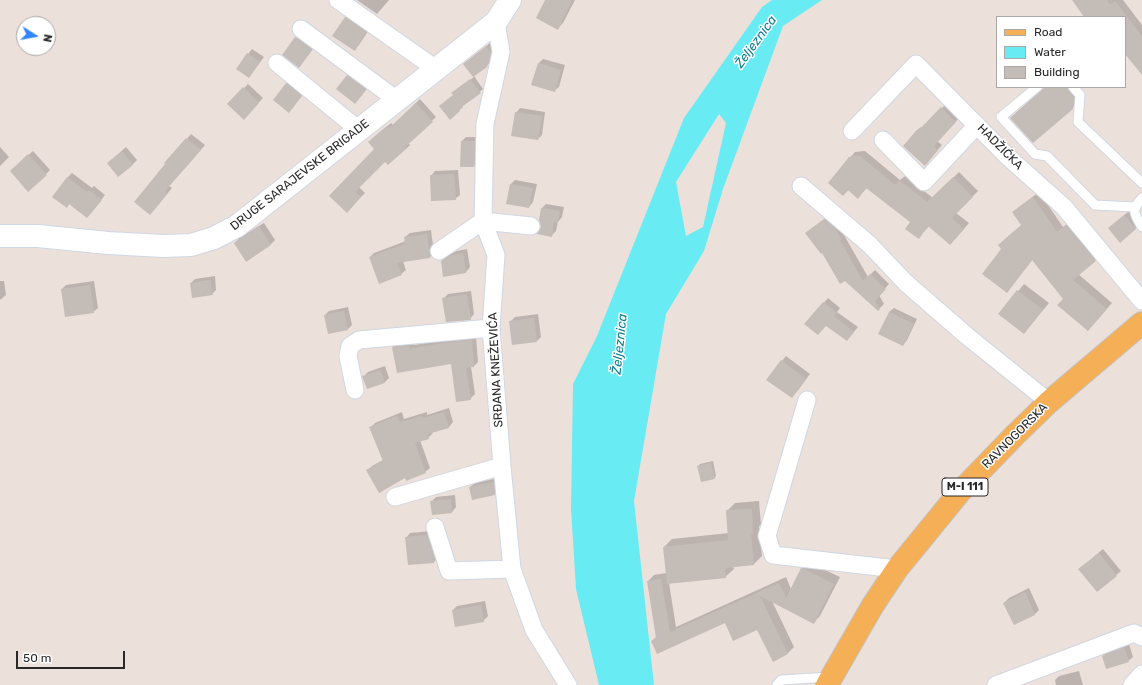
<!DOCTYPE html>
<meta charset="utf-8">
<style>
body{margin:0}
#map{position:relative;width:1142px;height:685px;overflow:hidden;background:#ece0da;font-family:Rubik,sans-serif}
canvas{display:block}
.legend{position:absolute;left:996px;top:16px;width:130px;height:72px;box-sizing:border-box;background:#fff;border:1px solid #a9a9a9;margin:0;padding:5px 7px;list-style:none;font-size:12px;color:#292929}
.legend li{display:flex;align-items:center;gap:8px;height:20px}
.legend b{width:20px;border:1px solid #a9a9a9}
.north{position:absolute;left:16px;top:16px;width:40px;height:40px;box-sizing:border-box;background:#fff;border:1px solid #a9a9a9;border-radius:50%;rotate:101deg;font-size:11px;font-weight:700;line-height:16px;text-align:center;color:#292929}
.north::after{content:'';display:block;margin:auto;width:14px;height:18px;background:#3484ff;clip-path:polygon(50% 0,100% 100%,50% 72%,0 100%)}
.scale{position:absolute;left:16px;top:651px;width:109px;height:18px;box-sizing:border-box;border:2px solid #292929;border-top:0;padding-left:5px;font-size:12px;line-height:14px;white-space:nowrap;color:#292929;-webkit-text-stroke:3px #fff;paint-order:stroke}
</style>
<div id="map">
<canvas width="1142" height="685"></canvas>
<ul class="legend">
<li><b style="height:5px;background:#f5af56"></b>Road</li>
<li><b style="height:11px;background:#68ebf3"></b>Water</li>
<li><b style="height:11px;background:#c4bcb6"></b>Building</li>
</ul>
<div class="north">N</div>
<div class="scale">50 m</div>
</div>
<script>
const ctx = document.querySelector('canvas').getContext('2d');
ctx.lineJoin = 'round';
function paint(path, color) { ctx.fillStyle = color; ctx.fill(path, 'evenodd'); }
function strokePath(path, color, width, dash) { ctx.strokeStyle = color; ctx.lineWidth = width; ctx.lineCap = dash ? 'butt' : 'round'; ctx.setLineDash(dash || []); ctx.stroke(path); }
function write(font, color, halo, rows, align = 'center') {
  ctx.font = font + ' Rubik,sans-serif'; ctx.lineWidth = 3; ctx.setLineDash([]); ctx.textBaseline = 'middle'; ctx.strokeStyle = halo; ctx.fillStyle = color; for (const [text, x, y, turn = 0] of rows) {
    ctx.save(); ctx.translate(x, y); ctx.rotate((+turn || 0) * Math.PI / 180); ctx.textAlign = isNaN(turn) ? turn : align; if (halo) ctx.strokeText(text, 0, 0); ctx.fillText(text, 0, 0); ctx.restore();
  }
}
paint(new Path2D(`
 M772,0H822L783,26L723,189L704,251L666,314L634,501L654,685H599L576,589L571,509L573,384L597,336L684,118L762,7ZM719,114L726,123L703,227L686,236L676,182Z`), '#68ebf3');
paint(new Path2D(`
 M357,0H389L377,14Z
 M546,0H575L563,23L558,28Z
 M1073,0H1123L1142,25V73L1125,53V17H1090Z
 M350,13L370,28L359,45L354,50L345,18Z
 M300,33L316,45L299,67L296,38Z
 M490,43L494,48L492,61L474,76L483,89L462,106L463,107L450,118L454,95L456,90L474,77L465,64Z
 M252,49L264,57L249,77L248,54Z
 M543,59L565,65L559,87L554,91L539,63Z
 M352,72L370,85L359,98L348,76Z
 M291,79L305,91L293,107L286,84Z
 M248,84L263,98L244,118L229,104Z
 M1045,87H1078L1079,101L1072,108L1011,118Z
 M420,99L436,117L408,143L410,145L406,149L385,161L359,187L365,193L351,207L330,195L375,149L373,138L391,123L393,125Z
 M946,104L960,117L937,141L942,145L929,160L904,146L916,131L921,127L922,128Z
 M520,108L545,112L542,135L538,139L516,113Z
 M191,134L205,145L169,186L172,188L154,210L167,164L166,163Z
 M466,137H479L478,162L474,166L462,141Z
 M0,147L9,157L0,166Z
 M126,147L137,160L132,165L108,163Z
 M33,151L50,170L46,174L15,167Z
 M865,151L900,180L905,176L933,198L959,172L978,191L956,213L969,223L955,239L929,226L924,232L867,188L863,192L849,190L843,195L850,158L855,152Z
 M458,170L460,195L455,199L431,176L435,171Z
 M72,173L92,188L94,186L105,195L91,213L70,203L67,207V178Z
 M515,180L537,184L533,202L529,207L511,184Z
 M1039,192L1063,227L1072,220L1101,255L1078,274L1112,303L1088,330L1033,259L1007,292L1022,225L1013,212L1019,207Z
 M546,204L564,207L562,217L558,222L556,231L551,236L542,228L540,220L542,208Z
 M1129,211L1140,224L1135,229L1114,224Z
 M829,216L846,234L844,235L868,277L875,270L889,284L879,295L884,304L879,309L811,229Z
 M264,223L275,240L271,244L246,260L235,243L239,238Z
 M431,230L434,253L430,257L403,261L406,270L401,274L370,257L374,253L406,241L405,237L410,233Z
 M467,249L470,267L466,272L442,261L446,256L457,251Z
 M215,276L216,290L212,294L191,283L195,279Z
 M0,281H4L6,295L0,300Z
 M94,281L98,308L93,312L62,289L66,285Z
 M1024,284L1049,303L1024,333L1000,314Z
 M471,291L474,314L470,319L443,299L448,294Z
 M828,298L840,308L837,312L858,327L847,340L827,325L806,324Z
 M348,307L352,325L348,329L325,315L329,311Z
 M894,308L917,319L907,340L903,345L889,312Z
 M538,314L541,337L537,341L510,322L515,317Z
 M476,336L478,362L474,366L471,367L475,394L470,399L452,363L393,347L397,343L413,342L414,345L454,338Z
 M786,356L810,374L796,393L768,379Z
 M385,366L389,378L385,382L368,388L364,376L368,372Z
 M449,408L453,422L449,427L432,432L433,433L428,438L420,440L430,468L425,472L405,477L368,470L372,466L383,460L370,428L375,423L402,412L404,419L427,412V415Z
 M713,461L716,476L714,478L698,466L700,464Z
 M498,478L499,490L494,494L470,487L475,483Z
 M455,495L456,507L452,512L433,514L431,502L436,497Z
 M759,501L761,525L759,526L762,556L754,564L733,566L734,569L725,577L669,583L676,627L786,577L791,589L802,569L808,562L840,577L820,616L813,623L772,601L794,647L788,653L773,660L757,628L725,622L652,641L657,636L648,581L654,575L666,573L664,547L672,539L729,533L727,511L735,503Z
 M431,531L438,558L434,562L406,538L410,533Z
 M1103,549L1121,571L1097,591L1084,565Z
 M1029,588L1039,610L1035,614L1014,624L1004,603L1009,598Z
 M485,601L488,616L483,621L453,610L457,606Z
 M1129,644L1133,657L1128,661L1103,656L1107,652Z
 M1079,671L1083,685H1056L1055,680L1059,676Z`), '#0003');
paint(new Path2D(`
 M545,0H572L558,30L536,18Z
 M1072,0H1107L1110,5L1115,1L1142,36V75L1125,54V17H1084Z
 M345,17L366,32L355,51L332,36Z
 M295,37L312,50L299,68L282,55Z
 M486,46L491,53L487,67L473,77L463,64Z
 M247,53L260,62L249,78L236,69Z
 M538,63L561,70L555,92L531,85Z
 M347,75L366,90L355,104L336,89Z
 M470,79L481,93L459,109L460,111L450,120L439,106L453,95L451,93Z
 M286,83L302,96L289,113L273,100Z
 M243,87L259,103L244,120L227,104Z
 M1045,87H1066L1074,97L1073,109L1033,143L1010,118Z
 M416,103L433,122L405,147L406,149L388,165L385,162L355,192L361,197L347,213L329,196L374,149L368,142L387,126L389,128Z
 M941,107L956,122L934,146L938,150L925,166L903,146L916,131L917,132Z
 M515,112L542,116L538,140L511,136Z
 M186,138L201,150L165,191L168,193L150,215L134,202L165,164L164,163Z
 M461,141H475L474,167H460Z
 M122,151L133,165L118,177L107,163Z
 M28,154L47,175L28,192L10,171Z
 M859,155L895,185L899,180L927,202L953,177L973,197L952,218L964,229L950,245L928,226L919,239L905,229L910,222L866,188L858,199L848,190L843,196L828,183L849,157Z
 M454,174L456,200L431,201L430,175Z
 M67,177L87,192L89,190L102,200L87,218L69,204L67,208L52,197Z
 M510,184L533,188L529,208L506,204Z
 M1033,197L1057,232L1066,225L1096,261L1073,280L1107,309L1088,331L1057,305L1063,299L1032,260L1007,293L982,274L1001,249L998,245L1021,225L1012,212Z
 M541,208L560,211L558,223L554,222L552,237L537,234L541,227L539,220Z
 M1124,215L1136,229L1120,243L1108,228Z
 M824,219L834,227L842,239L840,240L863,281L870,274L886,289L875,301L880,309L878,311L845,281L840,284L822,253L821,254L805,233Z
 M259,226L271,245L246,262L234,243Z
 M427,234L430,258L397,263L402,275L379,284L369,257L405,244L404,237Z
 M463,253L466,273L443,277L441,261L452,255Z
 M210,280L213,295L192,298L190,283Z
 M90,285L94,313L65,317L61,289Z
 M1017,290L1043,310L1024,334L998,314Z
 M467,294L471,320L446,322L442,298Z
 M823,302L837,313L834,316L854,332L847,341L826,326L818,335L804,324Z
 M344,311L348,330L328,334L324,315Z
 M889,312L914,324L903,346L878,334Z
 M534,318L537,342L512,345L509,321Z
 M472,340L474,367L466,368L471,400L456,402L451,364L397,373L392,347L409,346V349L449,342Z
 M781,360L806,379L792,398L766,380Z
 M381,370L385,383L367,389L362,376Z
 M444,412L449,428L428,434L429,439L415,443L426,473L406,481L405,478L379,493L366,470L383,461L369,427L397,416L400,422L422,416L423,418Z
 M711,463L715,479L701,482L697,466Z
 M494,482L495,495L472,500L469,487Z
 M451,499L452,513L432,515L430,501Z
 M752,509L753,534H751L754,565L725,568L726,578L667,584L663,547L728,540L726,510Z
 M427,535L434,556V563L408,565L405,537Z
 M1099,553L1117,576L1097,592L1078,569Z
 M801,568L804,569L834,584L814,624L760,596L788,654L773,662L757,630L733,641L725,623L657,654L651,641L656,638L647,581L661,579L670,632L779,583L786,598Z
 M1025,592L1035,615L1014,625L1003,603Z
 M481,605L484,622L455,627L452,610Z
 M1124,647L1129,662L1106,669L1102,656Z`), '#c4bcb6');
const service = new Path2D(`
 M1037,87L1001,117L1035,154L1047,156L1095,205L1135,207
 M1073,87L1080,95L1078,122L1142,183
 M1142,198C1131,211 1134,213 1142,227
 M777,685L781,680L830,677`);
const minor = new Path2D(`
 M338,0L436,69
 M496,22L501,52L485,124L483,221L496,255L491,328L502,466L512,569L534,630L568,685
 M301,29L397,100
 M277,63L359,130
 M852,131L916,64L1008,157L1064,207L1142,301
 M883,140L924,182L977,125
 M801,186L870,245L906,283L967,336L1049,402
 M439,251L483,221L531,226
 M355,390L348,356L350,346L359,340L491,328
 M807,400L767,536L773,555L897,569
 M395,497L502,466
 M435,527L449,571L512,569
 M996,685L1134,633L1142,637
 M1132,685L1142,674`);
const secondary = new Path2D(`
 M0,236H38L108,243L163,246L191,245L214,238L237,226L496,22L510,0`);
const primary = new Path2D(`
 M827,685L873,605L897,569L959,493L1014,436L1049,402L1142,323`);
strokePath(service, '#cfd7e3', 11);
strokePath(minor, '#cfd7e3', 19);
strokePath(secondary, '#cfd7e3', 24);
strokePath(primary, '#c3c3c3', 24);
strokePath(service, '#fff', 9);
strokePath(minor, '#fff', 17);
strokePath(secondary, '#fff', 22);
strokePath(primary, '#f5af56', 22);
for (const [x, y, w] of [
 [965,487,46]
]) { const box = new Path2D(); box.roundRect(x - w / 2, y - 9, w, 18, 3); ctx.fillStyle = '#fff'; ctx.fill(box); strokePath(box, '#292929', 1); }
write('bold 11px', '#292929', null, [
 ["M-I 111",965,487]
]);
write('12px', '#292929', '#fff', [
 ["HADŽIĆKA",1000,147,45],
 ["DRUGE SARAJEVSKE BRIGADE",300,175,-38],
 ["SRĐANA KNEŽEVIĆA",496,370,-93],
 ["RAVNOGORSKA",1015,436,-45]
]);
write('italic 13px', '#097d8f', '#fff', [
 ["Željeznica",756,42,-54],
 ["Željeznica",620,344,-84]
]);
</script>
